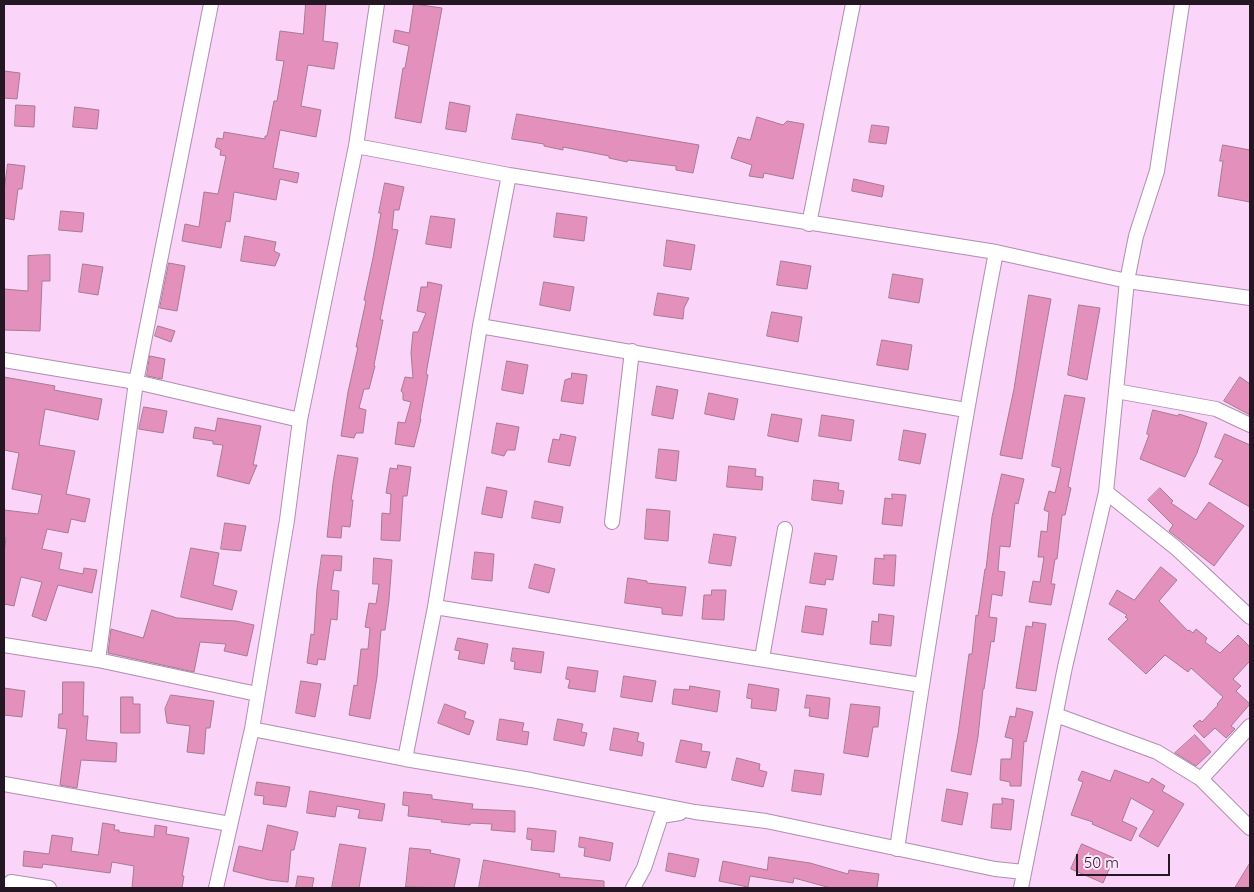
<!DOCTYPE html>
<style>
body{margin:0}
#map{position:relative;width:1254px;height:892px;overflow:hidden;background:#fad4f9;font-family:Quicksand,sans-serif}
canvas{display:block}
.frame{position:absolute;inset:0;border:5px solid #241623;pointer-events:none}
.scale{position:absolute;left:1076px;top:854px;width:94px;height:22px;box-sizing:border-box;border:2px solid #241623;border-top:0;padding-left:6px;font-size:15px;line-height:18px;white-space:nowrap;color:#241623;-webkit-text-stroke:4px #fee7fd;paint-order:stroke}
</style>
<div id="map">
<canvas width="1254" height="892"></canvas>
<div class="frame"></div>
<div class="scale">50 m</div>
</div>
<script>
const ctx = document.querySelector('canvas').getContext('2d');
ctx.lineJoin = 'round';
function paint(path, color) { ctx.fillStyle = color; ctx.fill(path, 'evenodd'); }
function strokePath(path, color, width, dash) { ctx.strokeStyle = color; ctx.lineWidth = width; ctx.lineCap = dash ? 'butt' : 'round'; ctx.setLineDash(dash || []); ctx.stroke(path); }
const building = new Path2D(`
 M306,4H326L323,41L338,43L334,69L308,65L301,106L321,110L316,137L280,130L273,168L299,173L297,183L280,179L276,200L234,192L230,222L226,221L221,248L182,241L185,224L199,227L204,192L218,194L226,156L220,155L221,150L215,147L217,138L223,139L224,132L265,139V136H267L274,101H277L284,61L276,60L280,31L303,34Z
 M414,4L442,8L421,123L395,118L403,68H405L409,46L393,42L395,30L409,33Z
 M4,71L20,73L17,99L4,98Z
 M450,102L470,106L466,132L446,129Z
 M16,105L35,106L34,127L15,126Z
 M75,107L99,110L97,129L73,127Z
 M517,114L699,145L693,173L676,170V166L628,160L627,162L609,158V156L563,147V150L544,146V144L512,139Z
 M757,117L783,125L787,121L804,124L793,179L764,173L763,178L749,176L752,165L731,158L738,137L750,140Z
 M872,125L889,127L886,144L869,142Z
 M1223,145L1250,150V202L1218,196L1223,161H1220Z
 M8,164L25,166L22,189H18L14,220L4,218V191Z
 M854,179L884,186L882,197L852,191Z
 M385,183L404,187L399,210H394L392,229L398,230L380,320H383L374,365L375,366L369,389H364L359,408L366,410L363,433H356L354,438L341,436L348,392L358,347H356L366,301L364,300L373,258L381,213H379Z
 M61,211L84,213L82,232L59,230Z
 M557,213L587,217L584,241L554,237Z
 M431,216L455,219L451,248L426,244Z
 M245,236L276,242L274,251L280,254L275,266L241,261Z
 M667,240L695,245L691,270L664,266Z
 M50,255V281H42L40,331L4,330V289L28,291V256Z
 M781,261L811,266L807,289L777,285Z
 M169,263L185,266L177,311L160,308Z
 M83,264L103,267L98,295L79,292Z
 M893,274L923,279L919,303L889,298Z
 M428,282L442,285L426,374L428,375L420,419H421L414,447L395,444L398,422L405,423L411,402L403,400V393L401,391L405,377L413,378L411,353L413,332H418L426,313L417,311L421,287H427Z
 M544,282L574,287L570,311L540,305Z
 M658,293L689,298L684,308L683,319L654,315Z
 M1029,295L1051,299L1022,459L1000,455L1014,389Z
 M1079,305L1100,308L1087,380L1068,375Z
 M772,312L802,317L798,342L767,336Z
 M158,326L175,331L171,342L155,336Z
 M882,340L912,345L908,370L877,365Z
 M150,356L165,359L162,379L147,376Z
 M507,361L528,365L523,394L502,390Z
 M572,373L587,375L583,404L561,401L565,380L571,378Z
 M4,377L55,386L54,390L102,399L98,420L45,409L39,445L75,451L66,494L90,499L85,522L71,519L68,533L47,529L42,549L62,553L59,569L83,574L84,568L97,570L92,593L58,585L46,621L32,616L42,582L21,577L14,606L4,604V553L6,538H4V510L38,514L42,495L12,489L19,453L4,450Z
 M1240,377L1250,384V415L1224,401Z
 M657,386L678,390L673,419L652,415Z
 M709,393L738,399L734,420L705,414Z
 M1065,395L1085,398L1068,487L1071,488L1065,515H1062L1057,559H1055L1051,584H1055L1051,605L1029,602L1033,581L1040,582L1044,557H1038L1041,531L1047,532L1049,512L1044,510L1049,491L1055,493L1061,468L1052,466Z
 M144,407L167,411L163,433L139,429Z
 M1153,410L1178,416L1179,414L1207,423L1197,453L1185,477L1140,459L1149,435L1147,434Z
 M772,414L802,419L798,442L768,436Z
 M822,415L854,420L851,441L819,436Z
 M218,418L261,426L253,465H257L249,484L217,476L223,445L213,444V441L193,438L195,427L215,431Z
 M497,423L519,427L515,450H507L504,456L492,453Z
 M904,430L926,434L920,464L899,460Z
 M561,434L576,437L570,466L548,462L553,439L559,440Z
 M1225,434L1250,445V507L1209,484L1223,460L1215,457Z
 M659,449L679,451L676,481L656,478Z
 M338,455L358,458L351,500H353L350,527L342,526L341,538L327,537L333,483Z
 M398,465L411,467L407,496H403L400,541L381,540L382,513L390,514L391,494L386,493L390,468L397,469Z
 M729,466L756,469L755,476L763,477L762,490L727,487Z
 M1002,474L1024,479L1018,504L1015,503L1010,547L1000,546L998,571L1005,572L1002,596L992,594L989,617L997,618L994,642L991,641L984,689H983L978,737L971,775L951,771L958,734L969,654H972L976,615L978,616L985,569H986L992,517Z
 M814,480L839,483L838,490L844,491L842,504L812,500Z
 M487,487L507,491L502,518L482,514Z
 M1160,488L1173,501L1171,503L1196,520L1209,502L1244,526L1214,566L1169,531L1173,525L1148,500Z
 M892,494L906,495L902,526L882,524L885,498L892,499Z
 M535,501L563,507L560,523L532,518Z
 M647,509L670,511L668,541L645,539Z
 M225,523L246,526L241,551L221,549Z
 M714,534L736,537L731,566L709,563Z
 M191,548L219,553L213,585L237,591L232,610L181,597Z
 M475,552L494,554L492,581L472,579Z
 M815,553L837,556L833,580L826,579L825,585L810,583Z
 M322,555L342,556L341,571L334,570L331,590L339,591L337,620L331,619L325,660L318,659L317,665L307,663L311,634L314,635L317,589Z
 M884,555H896L894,586L873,584L875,558L884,559Z
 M374,558L392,560L389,600L385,630H381L377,677L370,719L349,715L354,685L357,686L361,649H368L370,628L365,627L369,603L376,604L379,584H373Z
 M535,564L555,569L549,593L529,588Z
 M1161,567L1177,580L1159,601L1188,631L1189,630L1193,633L1196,629L1207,638L1205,642L1220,653L1238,635L1250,647V661L1233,679L1241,686L1236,691L1250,704L1231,726L1235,729L1226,738L1215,728L1204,738L1193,726L1200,720L1202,722L1218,705L1217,704L1223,697L1191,668L1188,672L1165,655L1146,674L1108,639L1128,619L1125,617L1127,615L1109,604L1117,590L1134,600Z
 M628,578L647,581V583L686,587L682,616L662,614V608L625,603Z
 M712,590H726L724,620L702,619L704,595H711Z
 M806,606L827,609L823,635L802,632Z
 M152,610L177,618L236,621L254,625L247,656L224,651L226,644L200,642L194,672L108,653L111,629L143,638Z
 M879,614L894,616L891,646L870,644L872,621L878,622Z
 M1033,622L1046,624L1036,691L1016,688L1026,626L1032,627Z
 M458,638L488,644L484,664L458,659L460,651L455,650Z
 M513,648L544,652L541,673L514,669L515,662L511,661Z
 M568,667L598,671L595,692L568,688L570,680L566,679Z
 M624,676L656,681L652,702L621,697Z
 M301,681L321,684L315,717L296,713Z
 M63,682H84L83,716H88L86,740L117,743L116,762L81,760L77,788L60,785L67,729L58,728L59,714H62Z
 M749,684L779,689L776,711L751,708L752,699L747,698Z
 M690,686L720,691L717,712L672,704L674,689L689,690Z
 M4,688L25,691L22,717L4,715Z
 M171,695L214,701L210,728H206L204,754L187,752L190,726L167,723L165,709Z
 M807,695L830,698L828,719L809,716L810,708H805Z
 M121,697H133V704H140V733H121Z
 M445,704L466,712L464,718L474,721L469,735L438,723Z
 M851,704L880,707L878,727H873L868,757L844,753Z
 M1017,708L1033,712L1026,742L1024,741L1021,786H1010V782L1000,780L1001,759H1011L1013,739L1005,737L1010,716L1015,717Z
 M500,719L524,723L522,731L529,732L527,745L497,740Z
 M558,719L583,724L581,732L587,733L584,746L554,740Z
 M614,728L639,733L637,741L644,743L642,756L610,750Z
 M1195,735L1211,752L1196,766L1175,753Z
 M681,740L702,744L701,751L710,752L706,768L676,762Z
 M737,758L760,764L759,770L767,772L763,787L732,780Z
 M795,770L824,774L821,795L792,791Z
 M1115,770L1149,783L1152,778L1165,786L1162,791L1184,804L1158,847L1139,836L1154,811L1131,798L1122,821L1137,828L1131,841L1092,824L1093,822L1071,815L1083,782L1078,780L1082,771L1110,781Z
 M257,782L290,787L286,807L263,804L264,796L255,795Z
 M947,789L968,793L962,825L942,821Z
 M310,791L385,804L382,821L358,818L360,810L337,806L335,817L307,813Z
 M404,792L432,795V799L473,804L472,809L515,811V832L491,830L492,824L471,823L470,825L441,822L442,820L408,816L409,806L403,805Z
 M1002,798L1014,800L1011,830L991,828L993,804H1002Z
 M103,823L115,825L114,830H119V832L154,837L155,825L167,827L166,834L189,838L182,876H184L182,888H132L134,866L112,862L110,873L43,864L42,868L23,866L24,851L49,854L52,835L73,838L71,851L98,855Z
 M268,825L298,832L294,850H291L288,882L269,880L233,871L239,846L262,851Z
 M528,828L556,831L554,852L531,850L532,840L527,839Z
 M580,837L613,843L610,861L584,856L585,848L579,847Z
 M340,844L366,848L359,888H332Z
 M1082,844L1114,858L1103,883L1071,869Z
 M410,848L431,850L430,853L460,859L454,888L406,887Z
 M669,853L699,859L695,877L666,871Z
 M769,857L810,863L848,874L849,870L879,874L877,888H831L794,878L793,883L750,876L748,887L719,881L723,861L767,870Z
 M484,860L560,874L559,877L604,881V888H479Z
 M1250,863V888H1235Z
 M298,876L314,878L312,888H296Z`);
paint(building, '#e490bd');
strokePath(building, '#a67a91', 1);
const minor = new Path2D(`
 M356,146L509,175L996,252L1127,281L1250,298
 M809,224L853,4
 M480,326L966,410
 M4,360L136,382L300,420
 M1116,391L1216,409L1250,425
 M1106,492L1176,548L1250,617
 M612,522L632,351
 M435,607L921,685
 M4,645L98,660L257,694
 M762,658L785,529
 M98,660L136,382L211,4
 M1056,715L1157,752L1201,779L1250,828
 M252,729L405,759L531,780L695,812L766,821L995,869L1024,872
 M405,759L435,607L480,326L509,175
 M1201,779L1250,726
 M4,784L230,824
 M897,849C927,650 958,451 996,252
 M11,888V882L49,888
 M216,888L252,729L287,520L300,420L356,146L377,4
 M633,888L644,868L661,816L680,813
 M1021,888L1065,667L1106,492L1127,281L1136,236L1157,171L1182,4`);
strokePath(minor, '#b08eb0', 16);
strokePath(minor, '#fff', 14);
</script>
